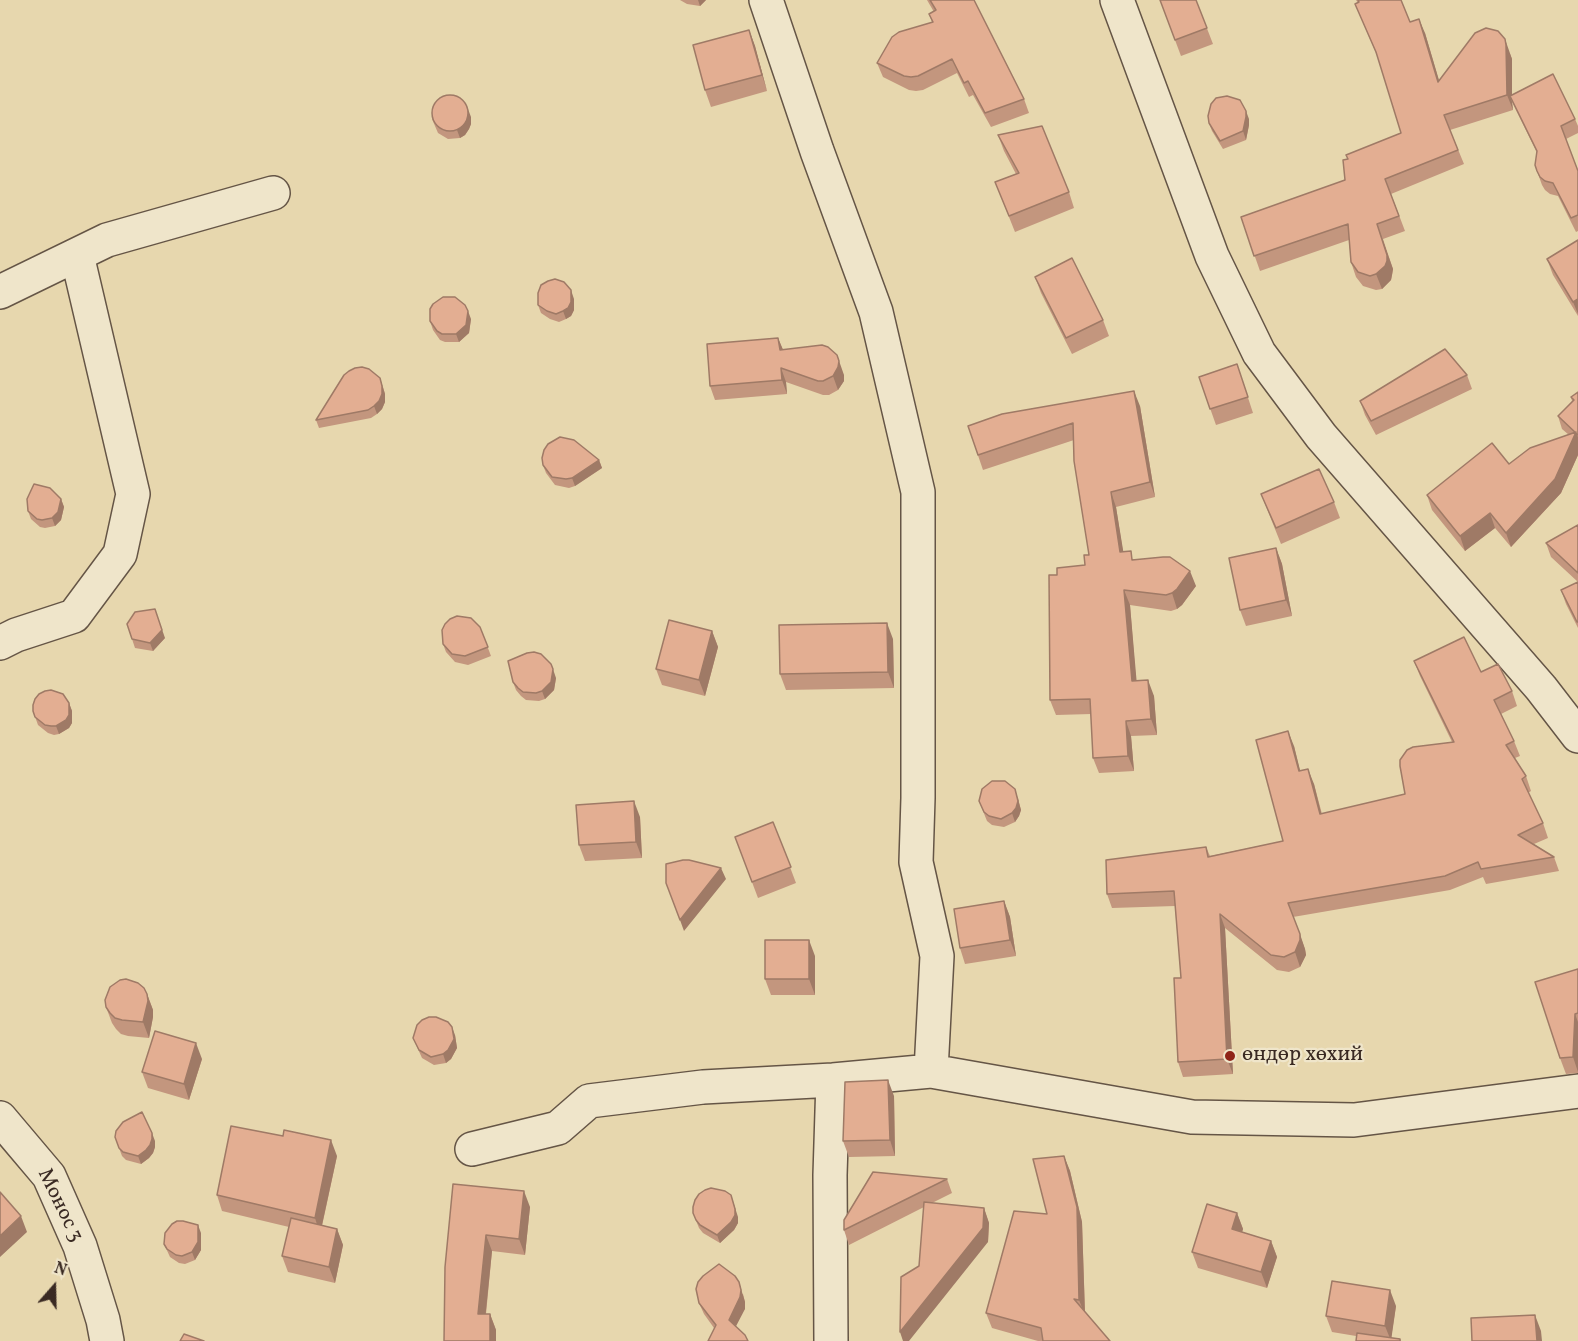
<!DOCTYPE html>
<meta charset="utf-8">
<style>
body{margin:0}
#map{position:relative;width:1578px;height:1341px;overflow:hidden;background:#e7d7ae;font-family:Vollkorn,serif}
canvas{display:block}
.north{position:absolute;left:24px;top:1257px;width:60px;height:60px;-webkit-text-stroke:4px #efe5ca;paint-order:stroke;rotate:20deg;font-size:16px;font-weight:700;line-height:24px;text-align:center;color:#3a2a23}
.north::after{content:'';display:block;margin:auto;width:21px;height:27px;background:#3a2a23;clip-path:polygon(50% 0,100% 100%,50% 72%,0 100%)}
</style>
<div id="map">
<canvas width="1578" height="1341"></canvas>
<div class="north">N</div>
</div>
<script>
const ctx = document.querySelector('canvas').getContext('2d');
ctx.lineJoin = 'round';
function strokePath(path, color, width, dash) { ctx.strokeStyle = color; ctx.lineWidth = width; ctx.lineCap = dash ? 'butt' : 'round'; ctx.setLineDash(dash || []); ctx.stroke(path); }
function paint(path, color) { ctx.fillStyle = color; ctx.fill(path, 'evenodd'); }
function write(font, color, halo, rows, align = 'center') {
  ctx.font = font + ' Vollkorn,serif'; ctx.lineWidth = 4.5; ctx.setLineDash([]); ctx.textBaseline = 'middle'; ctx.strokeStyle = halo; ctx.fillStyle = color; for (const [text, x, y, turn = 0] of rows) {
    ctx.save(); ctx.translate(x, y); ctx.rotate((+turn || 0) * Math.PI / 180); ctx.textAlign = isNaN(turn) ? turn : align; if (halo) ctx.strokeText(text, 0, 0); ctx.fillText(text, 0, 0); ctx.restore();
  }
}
const minor = new Path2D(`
 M766,0L817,151L876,312L918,492V798L916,862L937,956L931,1071
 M1117,0L1212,256L1259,353L1321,436L1541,688L1578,736
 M0,292L107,240L273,193
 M0,643L16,635L74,616L120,554L133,494L77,255
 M0,1118L49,1176L80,1246L103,1320L107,1341
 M472,1149L558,1128L589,1101L703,1087L833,1080L931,1071L1192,1117L1354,1120L1578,1091
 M831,1341L830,1175L833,1080`);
strokePath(minor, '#655546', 36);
strokePath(minor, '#efe5ca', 33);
paint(new Path2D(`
 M680,0H706L700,6L687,4Z
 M927,0H974L1024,99L1029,113L991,127L973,95L969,97L957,73L923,90L916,91L909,90L883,77L877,63L932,22L929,14L934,12Z
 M1160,0H1196L1213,44L1181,56Z
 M1356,0H1401L1410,22L1425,33L1439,81L1510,54L1512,59V95L1575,119L1578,126V133L1566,139L1578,171V231L1576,232L1558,196L1550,194L1545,190L1542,185L1537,171V153L1512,102L1513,110L1450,130L1464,164L1391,194L1405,231L1383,239L1393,269L1392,275L1391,280L1382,289L1376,290L1363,286L1356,277L1351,262L1349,240L1260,271L1241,217L1345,180L1348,159L1401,133L1379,60L1355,4L1358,3Z
 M749,30L755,46L767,91L711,107L705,90Z
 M471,117V124L469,129L465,135L460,138L448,139L438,133L432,119Z
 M1249,119V125L1246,140L1223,149L1212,131L1209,123Z
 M998,135L1069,192L1074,208L1015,232L995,182L1016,174L1004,151Z
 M1578,240V316L1553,275L1547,259Z
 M1035,277L1103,320L1109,336L1072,354L1041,293Z
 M574,299V310L571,316L566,319L559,322L550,319L541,313L538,305Z
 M471,319L469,333L459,342H445L440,340L433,330L430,321Z
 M778,338L783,350L844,375V381L838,390L829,395H823L786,382L787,394L715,400L710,386Z
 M1237,364L1253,413L1216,425L1199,377Z
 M1467,375L1472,389L1376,435L1365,415L1360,401Z
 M383,387L385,394V402L382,409L377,414L371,418L319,428L316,420Z
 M1578,392V455L1561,493L1511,547L1495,528L1465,551L1432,510L1427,495L1509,464L1569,435L1562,429L1558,416L1572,401L1571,397Z
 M1140,406L1155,497L1116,507L1123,552L1134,560L1196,586L1182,605L1177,609L1171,611L1130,605L1136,681L1154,696L1157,735L1131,736L1134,771L1099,773L1093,758L1091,714L1056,715L1050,700L1057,575L1085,565L1089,555L1074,440L983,470L968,426Z
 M599,460L602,468L575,486L569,488L555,485L546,473L543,465Z
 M1261,494L1334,502L1340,518L1281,544Z
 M61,499L64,507L61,520L55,526L45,528L40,527L31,519L28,511Z
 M1578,525V628L1566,604L1561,590L1578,582L1551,557L1546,543Z
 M1276,548L1282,564L1292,616L1246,626L1240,610Z
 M127,624L165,638L153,651L135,648Z
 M480,627L491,656L468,665L455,662L446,652L443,644Z
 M712,631L718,647L705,696L662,685L656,669Z
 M893,639L894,688L786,690L780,674Z
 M1414,661L1481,672L1512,691L1517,706L1501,714L1514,741L1520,756L1515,758L1526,776L1531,791L1528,793L1543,823L1548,838L1534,844L1554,857L1559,871L1486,884L1483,877L1450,890L1293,917L1305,949L1306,955L1300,967L1289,972L1277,970L1225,928L1233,1074L1183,1077L1178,1062L1181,978L1175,906L1112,908L1107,894L1206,847L1210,856L1283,841L1294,746L1300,771L1314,784L1322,814L1405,794L1452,742L1420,676Z
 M556,678L554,690L545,699L539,701L526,700L521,696L516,690L513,682Z
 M69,703L72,711V723L69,728L59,734L54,735L48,733L38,725L33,711Z
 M1018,798L1021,810L1019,816L1015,822L1004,827L992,825L987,821L979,801Z
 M640,817L642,858L585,861L579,845Z
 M773,822L796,883L758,898L735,837Z
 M1004,901L1010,917L1016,956L965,964L960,948Z
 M815,956V995H771L765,979Z
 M1578,969V1073L1566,1074L1560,1058Z
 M147,994L153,1010V1017L149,1038L128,1036L121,1034L116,1029L112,1023L106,1007Z
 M455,1035L457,1048L451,1059L446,1063L434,1065L422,1058L413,1038Z
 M202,1059L189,1100L148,1088L142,1072Z
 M894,1096L895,1156L849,1157L843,1141Z
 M115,1137L155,1141V1147L153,1153L149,1158L141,1164L126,1160L122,1156Z
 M337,1156L322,1226L337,1229L343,1245L335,1283L288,1272L282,1256L289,1227L222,1211L217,1195Z
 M1064,1156L1070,1171L1082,1222L1085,1312L1110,1341H1038L992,1328L986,1313L1047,1214Z
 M947,1179L952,1193L932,1203L984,1208L989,1223L988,1242L919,1266L924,1207L849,1245L844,1230Z
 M453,1184L530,1207L525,1255L492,1251L486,1314H490L496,1330L444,1341Z
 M693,1213L738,1217V1223L734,1230L720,1243L703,1233L699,1228Z
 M1237,1213L1243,1229L1242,1232L1271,1241L1277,1257L1267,1288L1198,1268L1192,1252Z
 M201,1233V1250L195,1260L185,1264L179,1263L170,1257L164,1244Z
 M743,1294L745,1302V1309L714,1328L704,1314L699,1303Z
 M1396,1306L1391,1338L1400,1339L1401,1341H1356V1336L1332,1332L1326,1316Z`), '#c3967e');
paint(new Path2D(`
 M698,0H706L700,6Z
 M1419,19L1425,33L1444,97L1438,82Z
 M749,30L755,46L767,91L762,75Z
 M1505,39L1512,59V100L1510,96L1512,102L1513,110L1507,95Z
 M468,109L471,117V124L469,129L465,135L460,138L457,130Z
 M1246,111L1249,119V125L1246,140L1243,131Z
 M1377,224L1393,269L1392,275L1391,280L1382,289L1376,274Z
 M571,290L574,299V310L571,316L566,319L563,311Z
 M1578,299V314L1573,302Z
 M468,311L471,319L469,333L459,342L456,334Z
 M778,338L784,352L780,350Z
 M837,355L844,375V381L838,390L833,376Z
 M781,368L786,382L787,394L782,380Z
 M380,378L385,394V402L382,409L377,414L374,406Z
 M1134,391L1140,406L1155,497L1150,482Z
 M1576,432L1578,437V455L1561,493L1511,547L1506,533Z
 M599,460L602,468L575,486L572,478Z
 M1111,492L1116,507L1126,568L1120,552Z
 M61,499L64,507L61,520L55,526L52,518Z
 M1490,513L1495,528L1465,551L1460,536Z
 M1276,548L1282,564L1292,616L1286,600Z
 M1190,571L1196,586L1182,605L1177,609L1172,593Z
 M1124,590L1130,605L1138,697L1132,681Z
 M155,609L165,638L153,651L150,643Z
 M887,623L893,639L894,688L888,672Z
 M712,631L718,647L705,696L699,680Z
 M553,669L556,678L554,690L545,699L542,691Z
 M1148,680L1154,696L1157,735L1151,719Z
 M69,703L72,711V723L69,728L59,734L56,726Z
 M1126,721L1131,736L1134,771L1128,756Z
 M1288,731L1294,746L1304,786L1299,771Z
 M1308,769L1314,784L1325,829L1320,814Z
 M1015,789L1021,810L1019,816L1015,822L1012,813Z
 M634,801L640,817L642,858L636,842Z
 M721,868L726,879L684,931L680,920Z
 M1004,901L1010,917L1016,956L1010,940Z
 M1220,914L1225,928L1233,1074L1227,1059Z
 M1300,934L1305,949L1306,955L1300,967L1295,952Z
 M809,940L815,956V995L809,979Z
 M147,994L153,1010V1017L149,1038L143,1022Z
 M1575,1014L1578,1022V1072L1573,1057Z
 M452,1027L455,1035L457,1048L451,1059L446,1063L443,1054Z
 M196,1043L202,1059L189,1100L184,1084Z
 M888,1080L894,1096L895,1156L890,1140Z
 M152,1133L155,1141V1147L153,1153L149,1158L141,1164L138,1156Z
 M331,1140L337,1156L320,1234L315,1218Z
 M1064,1156L1070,1171L1082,1222L1085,1315L1079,1300Z
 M524,1191L530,1207L525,1255L519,1239Z
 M731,1195L738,1217V1223L734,1230L720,1243L717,1235Z
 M984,1208L989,1223L988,1242L909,1341H903L900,1332Z
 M1237,1213L1243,1229L1238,1245L1232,1229Z
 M21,1216L27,1232L0,1257V1236Z
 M198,1225L201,1233V1250L195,1260L192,1252Z
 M337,1229L343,1245L335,1283L329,1267Z
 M486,1235L492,1251L484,1330L478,1314Z
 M1271,1241L1277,1257L1267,1288L1261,1272Z
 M739,1282L745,1302V1309L733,1332L729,1320Z
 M1390,1290L1396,1306L1391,1341L1385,1326Z
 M490,1314L496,1330V1341H490Z
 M1535,1315L1541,1331L1542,1341H1537Z`), '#9f7a66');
const building = new Path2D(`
 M930,0H974L1024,99L985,113L968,81L964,83L952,59L918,76L911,77L904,76L877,63L892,37L899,32L933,22L929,14L936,10Z
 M1160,0H1196L1207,28L1175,40Z
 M1358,0H1401L1410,22L1419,19L1438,82L1475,33L1486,28L1498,31L1505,39L1506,45L1507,95L1444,115L1458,150L1385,179L1399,216L1377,224L1387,255V261L1385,266L1376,274L1370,276L1358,272L1351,262L1348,224L1254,256L1241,217L1345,180L1343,160L1348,159L1346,155L1401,133L1376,52L1355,4L1359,2Z
 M749,30L762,75L705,90L693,45Z
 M1553,74L1575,119L1561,126L1578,171V215L1571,218L1553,183L1545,181L1540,177L1537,171L1535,165L1537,151L1510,96Z
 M432 113a18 18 0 1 1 36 0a18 18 0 1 1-36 0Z
 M1227,96L1240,100L1246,111V117L1243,131L1220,141L1209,123L1208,116L1211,104L1216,98Z
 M1042,126L1069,192L1009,216L995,182L1019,173L998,135Z
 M1578,240V299L1573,302L1547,259Z
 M1072,258L1103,320L1066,338L1035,277Z
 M555,279L564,282L571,290V302L568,308L563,311L556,314L547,311L538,305V293L541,285L548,281Z
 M443,297H455L465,305L468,311L466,325L456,334H442L437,331L430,321V309L433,304Z
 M778,338L780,350L822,345L828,347L837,355L839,361L838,367L833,376L823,381H818L781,368L782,380L710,386L707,344Z
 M1445,349L1467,375L1371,421L1360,401Z
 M1237,364L1248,397L1210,409L1199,377Z
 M362,367L369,369L380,378L382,386V394L379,401L374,406L368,410L316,420L344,375L349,371L355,368Z
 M1134,391L1150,482L1111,492L1120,552L1131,551L1132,560L1163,557H1170L1190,571L1177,589L1172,593L1166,595L1124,590L1132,681L1148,680L1151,719L1126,721L1128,756L1093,758L1090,699L1050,700L1049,575H1057V568L1085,565L1084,555H1089L1074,461L1073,423L978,455L968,426L1002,414Z
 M1578,392V435L1558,416L1574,400L1571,397Z
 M1576,432L1555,479L1506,533L1490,513L1460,536L1427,495L1492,443L1509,464L1530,448Z
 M560,437L574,440L599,460L572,478L566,479L552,477L543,465L542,458L544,450L548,444Z
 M1319,469L1334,502L1276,528L1261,494Z
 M34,484L50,488L61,499L58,512L52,518L42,520L37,519L28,511L27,499Z
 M1578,525V573L1546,543Z
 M1276,548L1286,600L1240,610L1229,558Z
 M1578,582V622H1577L1561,590Z
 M155,609L162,630L150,643L132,639L127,624L135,612Z
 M457,616L471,618L480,627L488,647L465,656L452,654L443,644L442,630L445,624L450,619Z
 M669,620L712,631L699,680L656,669Z
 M887,623L888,672L780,674L779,625Z
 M1464,637L1481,672L1498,664L1512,691L1494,700L1514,741L1506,745L1526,776L1522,779L1543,823L1518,835L1554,857L1481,869L1478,862L1445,876L1288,903L1300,934V940L1295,952L1284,957L1271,955L1220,914L1227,1059L1178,1062L1174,978H1181L1174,891L1107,894L1106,860L1206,847L1208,857L1283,841L1256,740L1288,731L1299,771L1308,769L1320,814L1405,794L1400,766V760L1407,750L1413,747L1454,742L1414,661Z
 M534,652L541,654L551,664L553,669L551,682L542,691L536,693L523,692L518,688L513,682L508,661L527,653Z
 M51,690L63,694L69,703V715L66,720L56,726H51L45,725L35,717L33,711V705L35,699L39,694L45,691Z
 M992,781H1005L1015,789L1018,801L1016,808L1012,813L1001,819L989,816L984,812L979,801L982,789Z
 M634,801L636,842L579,845L576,805Z
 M773,822L791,867L752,882L735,837Z
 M683,860H689L721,868L680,920L666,883V864Z
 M1004,901L1010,940L960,948L954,909Z
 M765,940H809V979H765Z
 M1578,969V1013L1575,1014L1573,1057L1560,1058L1535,982Z
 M126,979L138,983L144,988L147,994L148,1001L143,1022L122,1020L115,1018L110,1013L106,1007L105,1000L110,987L120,980Z
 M429,1017H436L448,1022L452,1027L454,1039L448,1050L443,1054L431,1057L419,1050L413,1038L417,1025L422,1020Z
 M155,1031L196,1043L184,1084L142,1072Z
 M888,1080L890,1140L843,1141L845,1082Z
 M142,1112L152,1133V1139L150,1145L146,1150L138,1156L123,1152L119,1148L115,1137L116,1131L123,1122Z
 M231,1126L283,1136L284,1130L331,1140L315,1218L217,1195Z
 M1064,1156L1077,1207L1079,1300L1074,1299L1110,1341H1043L1041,1328L986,1313L1014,1211L1047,1214L1033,1159Z
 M873,1172L947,1179L844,1230V1220Z
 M453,1184L524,1191L519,1239L486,1235L478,1314H490V1341H444L445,1267Z
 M711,1188L725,1191L731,1195L735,1209V1215L731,1222L717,1235L700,1225L696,1220L693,1213V1207L695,1200L699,1194L705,1190Z
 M0,1192L21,1216L0,1236Z
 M924,1202L984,1208L983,1228L900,1332L901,1277L919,1266Z
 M1207,1204L1237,1213L1232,1229L1271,1241L1261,1272L1192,1252Z
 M291,1218L337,1229L329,1267L282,1256Z
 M177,1221H183L198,1225V1242L192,1252L182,1256L176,1255L167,1249L164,1244L165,1233L172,1224Z
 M719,1264L735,1276L739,1282L741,1290L740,1297L729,1320L745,1335L748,1341H708L716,1325L699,1303L696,1289L698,1282L703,1276Z
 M1332,1281L1390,1290L1385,1326L1326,1316Z
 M1535,1315L1537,1341H1472L1471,1318Z
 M1357,1333L1400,1339V1341H1356Z
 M184,1334L204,1341H180Z`);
paint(building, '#e3ae92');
strokePath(building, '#9f7a66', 1.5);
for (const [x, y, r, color] of [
 [1230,1056,6,"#8f2418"]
]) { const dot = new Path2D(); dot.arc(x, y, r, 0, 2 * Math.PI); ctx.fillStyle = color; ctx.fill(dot); strokePath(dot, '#efe5ca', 2); }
write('21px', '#3a2a23', '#efe5ca', [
 ["өндөр хөхий",1242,1056]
], 'left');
write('21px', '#3a2a23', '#efe5ca', [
 ["Монос 3",59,1206,64]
]);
</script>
